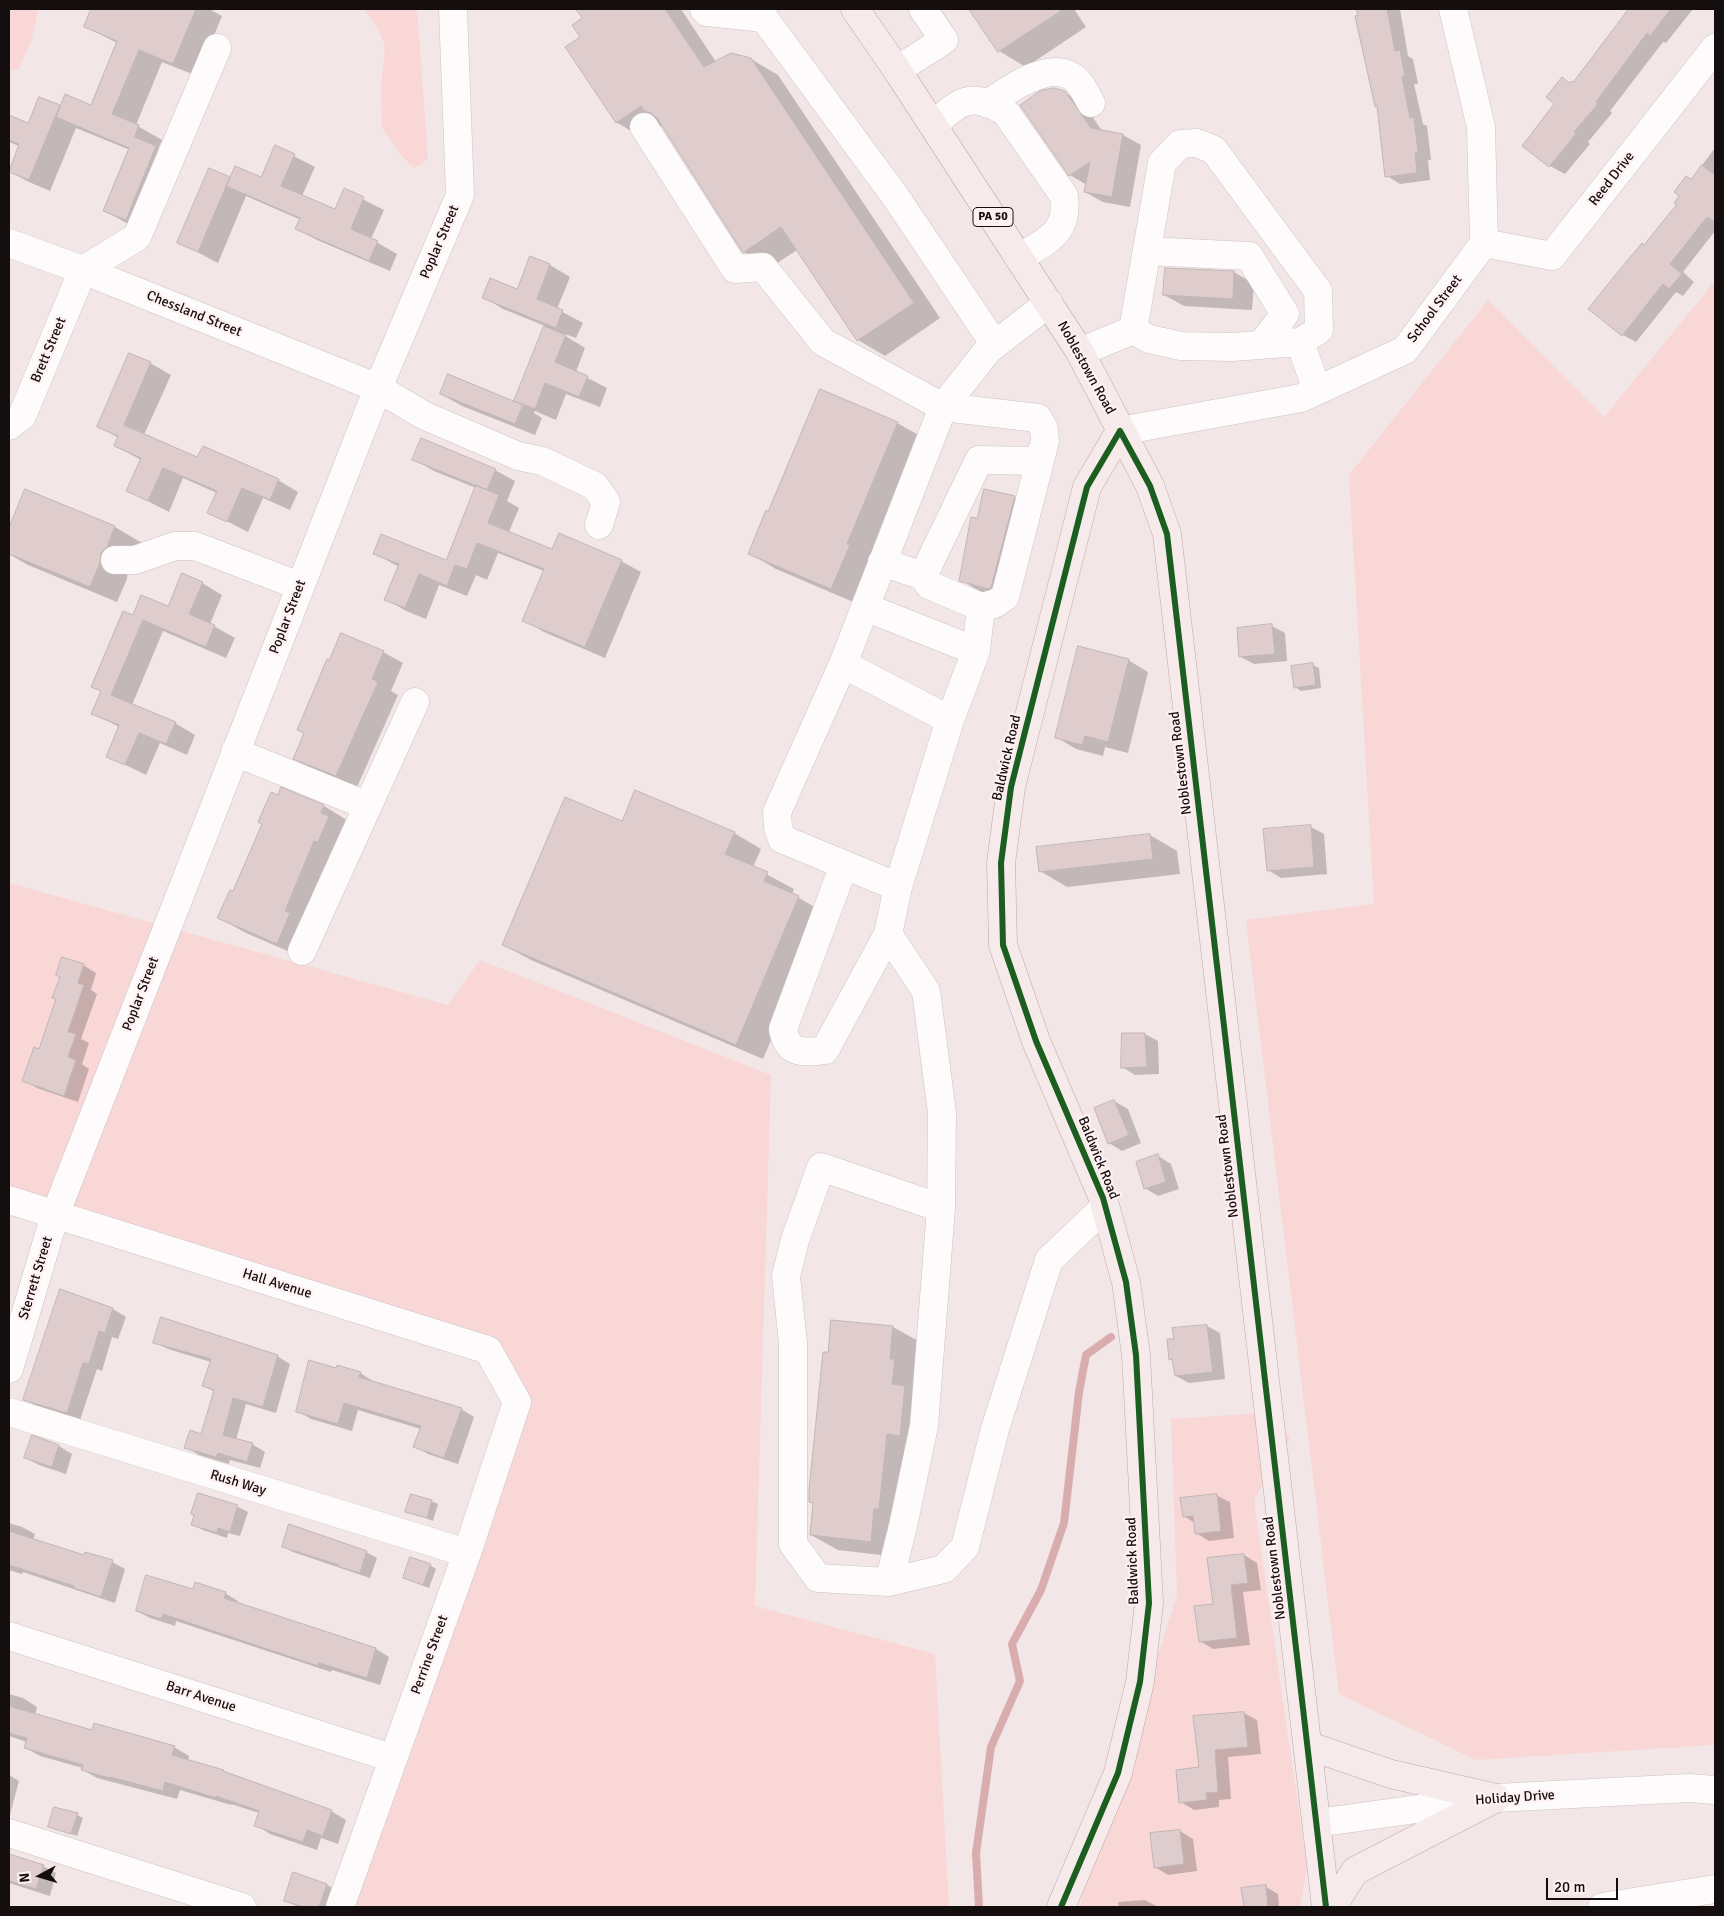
<!DOCTYPE html>
<style>
body{margin:0}
#map{position:relative;width:1724px;height:1916px;overflow:hidden;background:#f3e6e6;font-family:Signika,sans-serif}
canvas{display:block}
.frame{position:absolute;inset:0;border:10px solid #150e0e;pointer-events:none}
.north{position:absolute;left:15px;top:1851px;width:50px;height:50px;-webkit-text-stroke:4px #fff1f1;paint-order:stroke;rotate:264deg;font-size:14px;font-weight:700;line-height:20px;text-align:center;color:#150e0e}
.north::after{content:'';display:block;margin:auto;width:18px;height:22px;background:#150e0e;clip-path:polygon(50% 0,100% 100%,50% 72%,0 100%)}
.scale{position:absolute;left:1546px;top:1878px;width:72px;height:22px;box-sizing:border-box;border:2px solid #150e0e;border-top:0;padding-left:6px;font-size:15px;line-height:18px;white-space:nowrap;color:#150e0e;-webkit-text-stroke:4px #fff1f1;paint-order:stroke}
</style>
<div id="map">
<canvas width="1724" height="1916"></canvas>
<div class="frame"></div>
<div class="north">N</div>
<div class="scale">20 m</div>
</div>
<script>
const ctx = document.querySelector('canvas').getContext('2d');
ctx.lineJoin = 'round';
function paint(path, color) { ctx.fillStyle = color; ctx.fill(path, 'evenodd'); }
function strokePath(path, color, width, dash) { ctx.strokeStyle = color; ctx.lineWidth = width; ctx.lineCap = dash ? 'butt' : 'round'; ctx.setLineDash(dash || []); ctx.stroke(path); }
function write(font, color, halo, rows, align = 'center') {
  ctx.font = font + ' Signika,sans-serif'; ctx.lineWidth = 4.5; ctx.setLineDash([]); ctx.textBaseline = 'middle'; ctx.strokeStyle = halo; ctx.fillStyle = color; for (const [text, x, y, turn = 0] of rows) {
    ctx.save(); ctx.translate(x, y); ctx.rotate((+turn || 0) * Math.PI / 180); ctx.textAlign = isNaN(turn) ? turn : align; if (halo) ctx.strokeText(text, 0, 0); ctx.fillText(text, 0, 0); ctx.restore();
  }
}
paint(new Path2D(`
 M9,9H39L31,42L18,70H9Z
 M363,9H417L428,157L424,163L414,168L401,155L382,128L381,88L385,46L377,27Z
 M1715,281V1745L1476,1760L1339,1694L1246,920L1374,904L1349,475L1488,300L1604,417Z
 M9,883L448,1005L480,960L771,1075L755,1606L935,1654L949,1907H344L511,1386L474,1346L9,1201Z
 M1261,1413L1290,1438L1254,1500L1307,1867L1300,1907H1079L1177,1595L1171,1419Z`), '#f9d7d7');
paint(new Path2D(`
 M93,9H209L222,16L197,76L162,62L136,125L162,140L158,149L179,160L128,224L105,211L130,150L76,128L50,191L29,182L9,171L19,146L9,142V117L28,125L39,98L61,107L92,106L117,43L85,26Z
 M577,9H681L716,62L751,59L778,75L940,318L885,356L858,340L797,250L771,267L744,252L663,125L643,138L616,122L582,37L584,18Z
 M971,9H1074L1086,27L1026,67L999,51Z
 M1358,9H1400L1408,56L1413,59L1418,84H1414L1423,124L1427,126L1431,160H1428L1430,180L1400,184L1387,176L1379,108L1376,106Z
 M1629,9H1693L1666,43L1663,42L1610,111L1612,113L1588,142L1590,144L1565,174L1550,166L1556,103L1562,79L1573,84L1626,15L1624,14Z
 M1054,89H1059L1084,104L1102,131L1123,135L1141,145L1130,207L1103,202L1085,192L1087,185L1070,175Z
 M276,147L315,167L302,196L336,211L344,190L384,210L371,239L397,254L390,271L317,240L297,229L301,220L246,196L218,263L178,242L209,169L231,179H262Z
 M1715,148V231L1683,272L1694,282L1683,296L1676,292L1636,342L1623,335L1644,246L1678,204L1691,180Z
 M531,258L550,265L570,277L557,309L583,323L576,338L565,334L564,335L585,348L576,372L607,388L600,407L566,394L556,420L535,411L534,413L542,418L535,435L462,406L441,394L449,376L523,406L524,405L516,400L545,326L503,309L483,297L518,290Z
 M1234,272L1254,284L1252,310L1184,306L1164,295Z
 M150,363L171,375L144,435L198,459L278,480L298,492L290,510L263,498L248,532L209,512L217,493L183,478L169,512L128,491L141,460L116,446L119,438L99,427Z
 M897,423L924,438L858,604L776,569L749,553L769,512Z
 M414,459L495,470L515,481L507,501L519,508L509,532L553,550L621,561L641,572L605,658L544,632L524,620L544,571L498,553L487,580L476,575L467,596L439,585L426,619L406,611L386,599L399,567L374,553L446,562L476,488L434,471Z
 M26,490L115,527L142,543L133,562L128,568L127,579L117,602L28,565L9,554V531Z
 M1014,497L1034,509L1009,600L981,592L961,580L977,520Z
 M202,583L222,595L210,624L235,638L226,658L163,631L132,705L175,723L195,735L187,755L160,743L146,775L107,756L119,727L93,713L102,692L93,686L133,616L169,608Z
 M1272,626L1285,633L1287,661L1254,664L1241,657Z
 M383,652L403,663L391,691L398,695L357,787L314,770L294,758Z
 M1128,660L1148,672L1128,753L1105,747L1103,756L1076,749L1056,737Z
 M1313,665L1319,668L1321,688L1301,691L1295,687Z
 M324,806L350,822L304,958L246,933L219,918L234,893Z
 M622,823L734,833L761,849L753,867L794,889L792,894L825,913L763,1059L531,960L504,945Z
 M1311,827L1324,834L1327,874L1281,878L1268,870Z
 M1150,835L1177,851L1180,874L1067,887L1040,871L1038,848Z
 M83,965L96,973L91,990L97,994L81,1039L89,1043L82,1064L89,1069L78,1102L37,1088L24,1080L40,1051L57,999Z
 M1145,1034L1158,1041L1159,1074L1135,1075L1122,1067Z
 M1114,1101L1128,1109L1141,1143L1122,1151L1109,1143Z
 M1158,1156L1171,1164L1179,1189L1158,1196L1145,1188Z
 M60,1291L113,1309L126,1317L118,1339L112,1337L102,1371L97,1369L80,1420L38,1407L25,1399Z
 M1207,1326L1220,1333L1225,1379L1189,1383L1176,1376L1174,1361L1170,1359L1175,1340Z
 M893,1327L920,1342L898,1557L838,1550L811,1535L814,1504L810,1501L830,1353Z
 M155,1342L277,1356L290,1364L276,1413L246,1404L236,1440L252,1444L265,1452L260,1468L230,1460L229,1464L199,1455L186,1447L202,1435L215,1392L204,1386L211,1362L168,1349Z
 M360,1373L373,1381V1383L461,1409L474,1417L458,1464L428,1454L415,1446L421,1429L358,1410L352,1431L311,1419L298,1411Z
 M59,1446L72,1454L66,1474L39,1465L26,1458Z
 M198,1494L238,1507L248,1512L240,1536L228,1533L227,1538L203,1530L193,1524Z
 M1216,1495L1230,1502L1234,1538L1209,1541L1196,1533L1195,1523L1184,1516Z
 M431,1501L438,1504L433,1521L407,1511Z
 M9,1523L22,1527L35,1534L33,1540L85,1557L112,1562L125,1569L115,1603L23,1572L22,1574L9,1570Z
 M283,1546L366,1552L377,1558L370,1578L293,1552Z
 M1244,1555L1257,1563L1261,1590L1243,1592L1250,1645L1213,1649L1200,1641L1214,1606Z
 M430,1565L436,1569L429,1588L404,1578Z
 M194,1591L225,1593L238,1601L237,1604L376,1649L389,1657L380,1685L332,1670L331,1672L176,1621L175,1626L150,1618L137,1611Z
 M9,1694L23,1698L37,1707L35,1715L93,1732L174,1747L189,1756L188,1760L331,1811L346,1820L338,1844L321,1838L317,1850L270,1834L256,1825L259,1813L231,1804V1805L180,1790L177,1799L97,1778L83,1770V1768L40,1756L26,1748L27,1742L9,1736Z
 M1244,1713L1257,1720L1261,1754L1228,1757L1231,1799L1219,1800V1807L1194,1810L1181,1802L1201,1769L1195,1717Z
 M9,1775L19,1781L9,1818Z
 M77,1815L83,1818L77,1836L50,1826Z
 M1180,1831L1193,1839L1197,1871L1168,1875L1155,1867Z
 M9,1855L43,1866L56,1873L50,1896L9,1883Z
 M327,1885L340,1892L335,1907H298L286,1900Z
 M1266,1887L1278,1894L1279,1907H1245L1243,1889Z
 M1145,1900L1158,1907H1119L1118,1902Z`), '#0003');
strokePath(new Path2D(`
 M979,1907L976,1853L991,1747L1020,1681L1012,1644L1041,1590L1064,1523L1079,1392L1086,1355L1111,1337`), '#d9adad', 8);
const building = new Path2D(`
 M91,9H196L173,64L139,50L112,114L139,125L135,137L156,146L126,220L103,211L129,148L56,117L65,94L91,105L117,41L84,27Z
 M576,9H665L704,67L731,53L751,58L914,303L857,341L781,227L743,253L657,118L651,113L644,111L641,106L616,123L565,47L580,37L572,25L582,18Z
 M969,9H1064L998,52Z
 M1356,9H1387L1395,51L1400,50L1405,76L1402,77L1410,118L1414,117L1418,153H1415L1417,173L1385,177L1377,106L1375,107L1372,93L1355,16L1358,15Z
 M1629,9H1671L1650,36L1647,33L1596,102L1598,104L1574,132L1576,134L1549,167L1522,146L1554,104L1546,97L1562,77L1569,83L1571,81L1573,82Z
 M1054,88L1065,91L1091,128L1123,134L1112,197L1084,192L1090,162L1069,176L1020,105L1040,91Z
 M39,97L60,105L29,180L9,172L19,144L9,140V115L28,123Z
 M275,145L295,154L281,186L335,209L344,188L364,197L351,229L378,241L369,261L295,229L300,218L226,186L235,166L261,177Z
 M1702,165L1715,175V222L1707,217L1670,264L1682,274L1669,289L1663,284L1622,336L1588,309L1617,273L1642,243L1644,245L1677,204L1674,203L1679,196L1674,192L1686,176L1691,179Z
 M209,168L230,177L198,252L177,243Z
 M530,256L550,264L537,299L563,310L556,328L482,298L490,278L517,289Z
 M1165,268L1234,271L1233,299L1163,295Z
 M544,326L566,335L555,362L588,376L579,397L545,383L535,409L514,401Z
 M129,353L151,362L124,425L197,457L203,446L279,479L270,500L242,488L227,522L207,513L217,491L163,468L148,501L126,491L141,458L114,446L118,436L97,427Z
 M448,374L523,405L515,424L440,394Z
 M820,389L898,422L847,544L850,545L831,589L748,554L766,510L768,511Z
 M421,438L496,469L487,490L412,460Z
 M476,485L499,495L488,523L552,549L559,533L622,560L585,647L522,621L544,569L477,543L467,569L455,565L447,586L419,574L405,608L384,600L399,564L373,554L381,534L446,560Z
 M25,489L115,526L107,547L101,553L100,563L90,587L9,554V528Z
 M984,489L1015,496L991,587L988,589L959,581L971,517L977,518Z
 M182,573L203,582L189,614L215,625L206,647L143,620L111,695L176,722L166,744L139,733L125,765L106,757L119,725L91,714L101,691L91,687L123,611L133,615L141,595L168,606Z
 M1272,624L1275,654L1239,657L1237,628Z
 M341,633L384,651L372,679L378,682L336,776L293,759L304,733L297,730L327,659L329,660Z
 M1078,646L1129,659L1108,742L1085,736L1082,745L1055,738Z
 M1313,663L1316,685L1294,688L1291,666Z
 M281,787L324,805L321,813L329,816L318,842L314,841L285,911L290,913L277,944L217,918L230,890L233,891L262,824L258,822L271,792L278,795Z
 M635,790L735,832L725,854L768,872L764,881L799,896L736,1045L502,945L565,797L622,821Z
 M1311,825L1314,867L1267,871L1263,829Z
 M1150,834L1153,859L1039,872L1036,847Z
 M62,957L84,964L78,983L84,985L68,1032L76,1034L68,1057L76,1060L64,1096L22,1081L34,1047L39,1049L56,999L52,998L60,977L56,975Z
 M1122,1033H1145L1147,1067L1121,1068Z
 M1114,1100L1129,1135L1108,1144L1094,1108Z
 M1158,1154L1166,1182L1144,1189L1136,1162Z
 M60,1289L113,1308L105,1333L99,1331L89,1364L83,1363L67,1413L23,1400Z
 M161,1317L278,1355L263,1407L233,1398L223,1435L253,1443L247,1462L218,1453L216,1457L184,1448L190,1430L201,1434L214,1390L202,1386L211,1359L153,1343Z
 M831,1320L893,1326L890,1359H895L892,1384L905,1386L900,1436L887,1434L879,1509H874L871,1542L810,1535L813,1503L809,1502V1490L823,1352H828Z
 M1207,1325L1213,1372L1175,1376L1172,1359L1169,1360L1167,1339H1174L1172,1328Z
 M309,1360L336,1368L337,1365L361,1372L359,1377L462,1408L444,1458L413,1447L421,1426L344,1403L338,1424L296,1412Z
 M32,1435L59,1445L52,1467L24,1458Z
 M198,1493L238,1505L230,1532L218,1528L217,1533L191,1525L194,1515L191,1514Z
 M411,1494L432,1500L427,1518L405,1512Z
 M1217,1494L1221,1531L1195,1534L1193,1516L1183,1517L1180,1498Z
 M289,1524L367,1551L360,1573L339,1567V1565L282,1547Z
 M9,1531L84,1555L85,1552L113,1560L101,1597L74,1588V1586L9,1565Z
 M1244,1554L1248,1583L1231,1585L1237,1638L1199,1642L1194,1606L1213,1604L1207,1558Z
 M410,1557L431,1564L423,1585L403,1578Z
 M146,1575L193,1589L195,1582L226,1592L224,1598L376,1648L367,1678L319,1663L318,1666L163,1614L161,1619L136,1611Z
 M9,1706L92,1730L94,1723L175,1746L172,1755L224,1770L223,1771L332,1810L323,1836L307,1830L303,1842L254,1826L259,1811L216,1796V1798L165,1782L163,1791L110,1777L109,1778L81,1770L83,1765L24,1748L27,1738L9,1733Z
 M1244,1712L1248,1747L1215,1750L1218,1792L1206,1793L1207,1800L1179,1803L1176,1770L1199,1767L1193,1716Z
 M54,1807L78,1813L71,1834L48,1827Z
 M1180,1830L1184,1864L1154,1868L1150,1833Z
 M9,1854L44,1865L36,1889L9,1881Z
 M293,1872L327,1884L319,1907H304L284,1901Z
 M1266,1885L1268,1907H1244L1241,1888Z`);
paint(building, '#dfcdce');
strokePath(building, '#c0b6b6', 1);
const minor = new Path2D(`
 M704,9L707,12L764,18
 M762,9L764,18L895,196L995,345
 M897,70L944,40L923,9
 M988,104C1008,90 1049,60 1073,77C1081,83 1086,94 1091,103
 M933,125C942,118 952,107 962,103C977,96 996,105 1007,114L1064,196C1069,234 1047,240 1019,258
 M644,127L735,269L763,267L823,342L943,407L1038,418L1044,429L1045,441L1005,597L994,604L981,607L929,585L923,576L882,562
 M1197,143L1214,150L1318,291L1319,330L1300,342L1232,347L1181,346L1149,339L1133,330L1162,163L1180,144Z
 M9,243L83,270L378,388L423,415L518,456L542,461L595,486L606,502L599,525
 M1484,243L1552,256L1715,48
 M1147,251L1249,256L1285,314L1261,345
 M1300,342L1317,390
 M1080,352L1133,330
 M9,426L22,416L83,270L137,237L217,48
 M1120,431L1301,398L1405,350L1484,243L1481,127L1453,9
 M115,560H135L175,546H195L300,586
 M923,576L979,460L1040,461
 M865,607L976,651L981,607
 M843,664L777,812L778,827L782,839L898,887
 M950,720L976,651
 M235,752L368,806
 M844,865L783,1029C787,1054 803,1053 825,1050L888,934
 M302,951L415,702
 M821,1167L941,1208L924,1426L903,1526L889,1582L818,1578L793,1544V1343L786,1276L795,1240Z
 M9,1200L488,1350L517,1402L467,1553L340,1907
 M941,1208L942,1113L926,991L888,934L898,887L950,720L843,664L943,407L988,350L1049,303
 M9,1369L55,1215L378,388L460,195L453,9
 M9,1412L467,1553
 M889,1582L944,1569L965,1547L995,1429L1049,1260L1105,1207
 M9,1636L392,1758
 M1317,1823L1496,1798L1689,1788L1715,1790
 M9,1833L242,1907
 M1602,1907L1715,1889`);
const major = new Path2D(`
 M855,9L897,70L1080,352L1150,486L1167,534L1326,1907
 M1309,1746L1391,1774L1496,1798
 M1061,1907L1118,1773L1140,1682L1149,1603L1136,1355L1126,1282L1103,1198L1036,1041L1003,945L1001,863L1011,787L1087,487L1120,431
 M1332,1907L1355,1871L1496,1798`);
strokePath(minor, '#cdc3c3', 29);
strokePath(major, '#bea9aa', 29);
strokePath(minor, '#fdfbfb', 28);
strokePath(major, '#f6eaeb', 28);
strokePath(new Path2D(`
 M1120,431L1150,486L1167,534L1326,1907
 M1061,1907L1118,1773L1140,1682L1149,1603L1136,1355L1126,1282L1103,1198L1036,1041L1003,945L1001,863L1011,787L1087,487L1120,431`), '#1b5e20', 6);
for (const [x, y, w] of [
 [993,217,40]
]) { const box = new Path2D(); box.roundRect(x - w / 2, y - 9.5, w, 19, 4); ctx.fillStyle = '#fff1f1'; ctx.fill(box); strokePath(box, '#150e0e', 1); }
write('bold 12px', '#150e0e', null, [
 ["PA 50",993,217]
]);
write('14px', '#150e0e', '#fff1f1', [
 ["Reed Drive",1612,179,-52],
 ["Poplar Street",440,242,-67],
 ["School Street",1435,309,-53],
 ["Chessland Street",194,314,22],
 ["Brett Street",49,350,-67],
 ["Noblestown Road",1086,368,61],
 ["Poplar Street",288,617,-69],
 ["Baldwick Road",1007,758,-77],
 ["Noblestown Road",1181,763,-97],
 ["Poplar Street",141,994,-69],
 ["Baldwick Road",1098,1158,68],
 ["Noblestown Road",1228,1166,-97],
 ["Sterrett Street",36,1278,-73],
 ["Hall Avenue",277,1284,17],
 ["Rush Way",238,1483,17],
 ["Baldwick Road",1133,1561,-92],
 ["Noblestown Road",1275,1568,-97],
 ["Perrine Street",430,1655,-70],
 ["Barr Avenue",201,1697,18],
 ["Holiday Drive",1515,1798,-4]
]);
</script>
